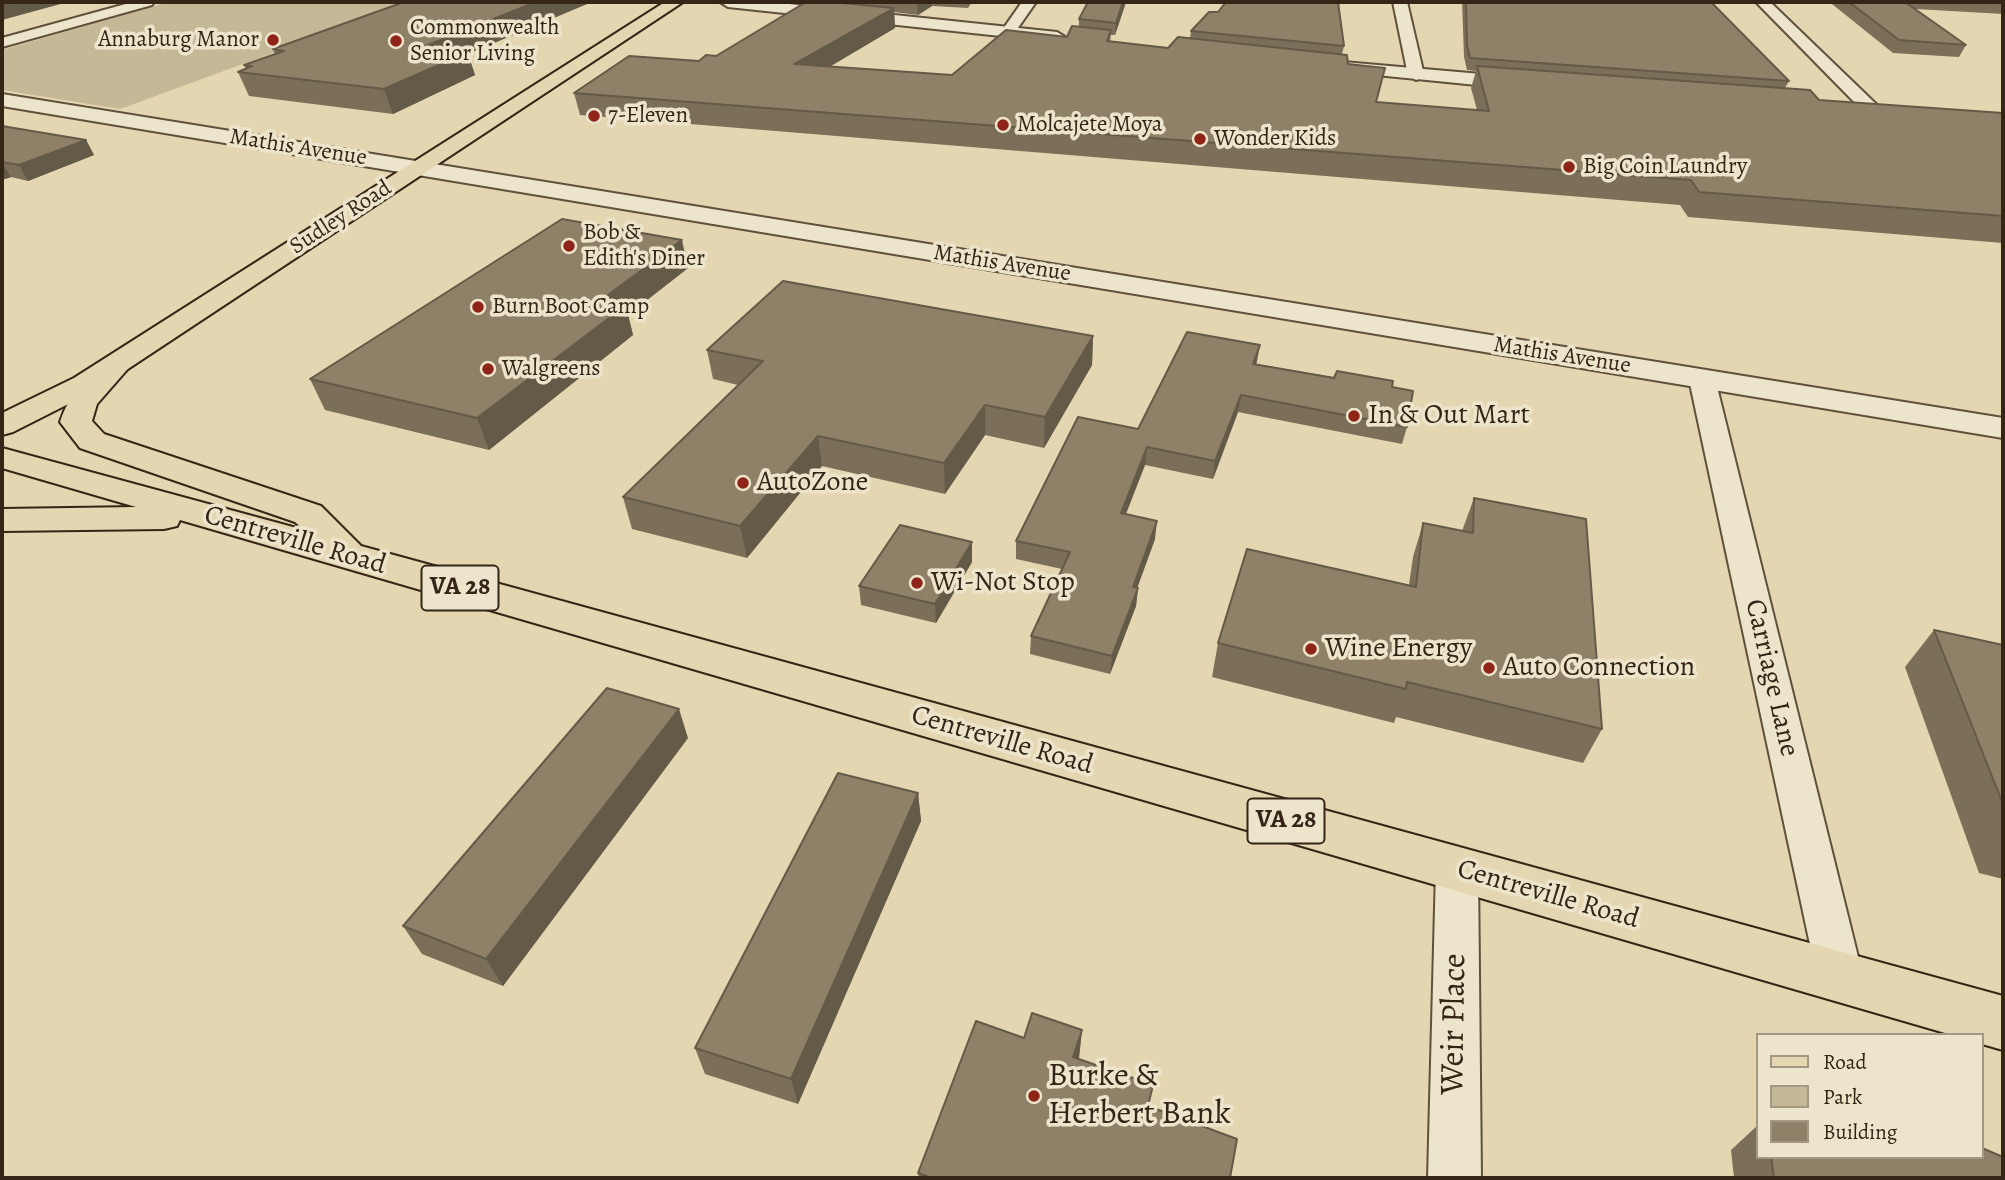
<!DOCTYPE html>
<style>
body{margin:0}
#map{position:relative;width:2005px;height:1180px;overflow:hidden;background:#e3d6b0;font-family:Alegreya,serif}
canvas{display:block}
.frame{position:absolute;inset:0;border:4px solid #342517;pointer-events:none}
.legend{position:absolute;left:1756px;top:1033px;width:228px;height:126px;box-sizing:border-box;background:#ede4cc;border:2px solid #a39884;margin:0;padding:9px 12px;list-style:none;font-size:21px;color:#342517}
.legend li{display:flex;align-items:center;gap:14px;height:35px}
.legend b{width:35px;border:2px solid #a39884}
</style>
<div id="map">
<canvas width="2005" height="1180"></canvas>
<div class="frame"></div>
<ul class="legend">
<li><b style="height:9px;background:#e3d6b0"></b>Road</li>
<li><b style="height:19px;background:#c5b896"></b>Park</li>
<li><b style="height:19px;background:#8f8167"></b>Building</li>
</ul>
</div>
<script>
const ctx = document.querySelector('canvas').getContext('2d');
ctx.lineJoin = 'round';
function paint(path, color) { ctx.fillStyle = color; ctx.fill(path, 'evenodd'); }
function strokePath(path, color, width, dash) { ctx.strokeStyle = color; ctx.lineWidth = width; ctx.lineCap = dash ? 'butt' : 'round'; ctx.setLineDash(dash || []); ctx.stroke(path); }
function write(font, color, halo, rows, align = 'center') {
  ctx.font = font + ' Alegreya,serif'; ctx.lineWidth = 7; ctx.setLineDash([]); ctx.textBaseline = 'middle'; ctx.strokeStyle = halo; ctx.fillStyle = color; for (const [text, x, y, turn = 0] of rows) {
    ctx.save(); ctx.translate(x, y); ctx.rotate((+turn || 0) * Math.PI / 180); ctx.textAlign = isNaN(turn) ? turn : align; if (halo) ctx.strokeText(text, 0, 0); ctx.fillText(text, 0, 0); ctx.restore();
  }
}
paint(new Path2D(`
 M168,2H412L120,109L2,90V50Z`), '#c5b896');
const minor = new Path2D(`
 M133,2H154L152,5L2,47V38Z
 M1022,2H1036L1013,35H1003L1001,32Z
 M1393,2H1407L1424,75L1422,78L1416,80L1408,75Z
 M1756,2H1770L1877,105L1880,109L1877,113H1865Z
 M1702,371L1711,373L1715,379L1863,977L1856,992L1840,999L1824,992L1817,977L1689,379L1693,373Z
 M1457,851L1472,856L1478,869L1481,1178H1428L1436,869L1442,856Z`);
const tertiary = new Path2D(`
 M720,2H770L1057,32L1065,37L1057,42L728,7Z
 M1332,61L1527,78L1536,84L1527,90L1326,70L1323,66L1326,62Z
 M2,94L2003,418V438L2,106Z`);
const primary = new Path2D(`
 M665,2H683L96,390L13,432L2,435V413L74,378Z`);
const trunk = new Path2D(`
 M117,355L127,358L132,364L97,404L92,421L104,434L321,506L361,546L2003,996V1050L1982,1044V1035H1952L180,520L177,526L164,529L2,531V509L136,507L2,468V448L304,530L295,522L80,448L60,422C67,399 92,361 117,355Z`);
strokePath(minor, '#60513d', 4);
strokePath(tertiary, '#60513d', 4);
strokePath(primary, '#342517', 4);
strokePath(trunk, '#342517', 4);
paint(minor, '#ede4cc');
paint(tertiary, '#ede4cc');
paint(primary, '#e3d6b0');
paint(trunk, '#e3d6b0');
paint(new Path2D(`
 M806,2H972L968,8L932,6L918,15L894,12L895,28L829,67L952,75L1067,37L1079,27V19L1126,2L1115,35H1111L1110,42L1168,48L1190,39L1191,31L1344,46L1342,54L1377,102L1477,110L1471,88L1476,71L1467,70L1464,57L1462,2H1711L1789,81L1785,88L1819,100L2003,113V243L1688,217L1680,205L580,115L574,93L716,56Z
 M1816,2H2003V14L1916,9L1966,45L1959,57L1893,53L1832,4L1816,3Z
 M273,49L468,54L475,75L393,114L249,96L238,72L246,69L244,65L275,54Z
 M2,126L86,140L94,155L28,181L11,177L5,179H2Z
 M688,268L628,315L633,335L489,450L325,410L310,379Z
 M1093,336L1092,365L1044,448L985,435L945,494L822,466L747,558L632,529L623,497L738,385L713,379L707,350Z
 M1257,361L1256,364L1392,387L1407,427L1402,444L1238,412L1213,479L1145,465L1126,514L1155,539L1137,588H1138L1136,606L1110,674L1030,654L1031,636L1062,569L1016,559V541L1138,429Z
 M1474,498L1602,729L1583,763L1396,717L1394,723L1212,677L1218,643L1409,585L1413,557L1423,523L1462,531Z
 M972,562L936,623L861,605L859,586Z
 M1934,630L2003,645V879L1979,873L1905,667Z
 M688,738L503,986L422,954L403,926Z
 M918,793L921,821L798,1104L705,1074L695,1048Z
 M1082,1030L1079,1059L1148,1106L1230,1178H919L918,1173L1024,1038Z
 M1758,1125V1157H1982L2003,1178H1734L1731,1150Z`), '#7b6f59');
paint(new Path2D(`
 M19,2H68L2,20V6Z
 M536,2H592L468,54L475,75L393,114L384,89L423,47Z
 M919,2H932V6L918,15L917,3Z
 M1123,2H1126L1115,35L1116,23Z
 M894,8L895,28L797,86L794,64Z
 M86,140L94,155L28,181L19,165Z
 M2,163L11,177L5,179L2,174Z
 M682,240L688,268L628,315L633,335L489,450L477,418L600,301Z
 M1093,336L1092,365L1044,448L1045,417Z
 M1260,345L1257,361L1250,380L1253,364Z
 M1241,395L1238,412L1213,479L1215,461Z
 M985,405V435L945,494L944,463Z
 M818,436L822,466L747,558L740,526Z
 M1147,447L1145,465L1119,531L1121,513Z
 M1157,521L1155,539L1131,605L1133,587Z
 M972,542V562L936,623L935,604Z
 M1138,588L1136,606L1110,674L1112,656Z
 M679,709L688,738L503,986L486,959Z
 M918,793L921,821L798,1104L791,1079Z
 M1082,1030L1079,1056L1071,1083L1073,1057Z`), '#645a48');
const building = new Path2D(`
 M2,2H19L2,6Z
 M404,2H536L423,47L468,52L384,89L238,72L252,66L244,65L284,51L273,49Z
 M806,2H832L894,8L794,64L952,75L1006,30L1067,37L1072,26L1111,30L1107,41L1168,48L1178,37L1347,55L1348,64L1385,68L1376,102L1489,111L1477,66L1810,90L1819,100L2003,113V216L1699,192L1691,180L574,93L629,56L699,61L706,55L716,56Z
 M1088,2H1123L1116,23L1079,19Z
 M1226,2H1338L1344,46L1191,31L1209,12H1218Z
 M1466,2H1711L1789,81L1470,58L1467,45Z
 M1849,2H1905L1966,45L1899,40Z
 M2,126L86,140L19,165L2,162Z
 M562,219L682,240L600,301L625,306L477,418L310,379Z
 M783,281L1093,336L1045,417L985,405L944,463L818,436L740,526L623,497L763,361L707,350Z
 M1187,332L1260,345L1253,364L1334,378L1337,371L1393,381L1392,387L1413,391L1407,427L1241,395L1215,461L1147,447L1121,513L1157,521L1133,587L1138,588L1112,656L1031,636L1070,552L1016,541L1078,417L1138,429Z
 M1474,498L1586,519L1602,729L1407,682L1406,689L1218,643L1247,549L1416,587L1423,523L1473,533Z
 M900,525L972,542L935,604L859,586Z
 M1934,630L2003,645V804Z
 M607,688L679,709L486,959L403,926Z
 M838,773L918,793L791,1079L695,1048Z
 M1032,1013L1082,1030L1073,1057L1153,1085L1148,1106L1237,1139L1230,1178H932L918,1173L976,1021L1024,1038Z
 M1982,1148L2003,1157V1178H1774L1771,1157H1982Z`);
paint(building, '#8f8167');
strokePath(building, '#645a48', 2);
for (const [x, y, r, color] of [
 [273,40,7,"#8f2418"],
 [396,41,7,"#8f2418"],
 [594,116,7,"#8f2418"],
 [1003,125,7,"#8f2418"],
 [1200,139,7,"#8f2418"],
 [1569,167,7,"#8f2418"],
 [569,246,7,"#8f2418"],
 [478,307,7,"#8f2418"],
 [488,369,7,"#8f2418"],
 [1354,416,7,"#8f2418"],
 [743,483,7,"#8f2418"],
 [917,583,7,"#8f2418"],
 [1311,649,7,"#8f2418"],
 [1489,668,7,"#8f2418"],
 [1034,1096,7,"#8f2418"]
]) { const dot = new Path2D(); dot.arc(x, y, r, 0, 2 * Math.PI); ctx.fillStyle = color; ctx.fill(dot); strokePath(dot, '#ede4cc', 2.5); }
write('23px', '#342517', '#ede4cc', [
 ["Commonwealth",410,28],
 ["Senior Living",410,54],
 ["Annaburg Manor",259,40,"right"],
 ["7-Eleven",608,116],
 ["Molcajete Moya",1017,125],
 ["Wonder Kids",1214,139],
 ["Big Coin Laundry",1583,167],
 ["Bob &",583,233],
 ["Edith's Diner",583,259],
 ["Burn Boot Camp",492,307],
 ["Walgreens",502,369]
], 'left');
write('23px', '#342517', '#ede4cc', [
 ["Mathis Avenue",298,148,9],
 ["Sudley Road",341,218,-33],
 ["Mathis Avenue",1002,264,9],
 ["Mathis Avenue",1562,356,9]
]);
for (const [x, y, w] of [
 [460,588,77],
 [1286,821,77]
]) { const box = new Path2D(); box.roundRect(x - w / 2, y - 22.5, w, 45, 5); ctx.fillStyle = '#ede4cc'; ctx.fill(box); strokePath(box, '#342517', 2); }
write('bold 26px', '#342517', null, [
 ["VA 28",460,588],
 ["VA 28",1286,821]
]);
write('28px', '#342517', '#ede4cc', [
 ["In & Out Mart",1368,416],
 ["AutoZone",757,483],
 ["Wi-Not Stop",931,583],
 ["Wine Energy",1325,649],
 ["Auto Connection",1503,668]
], 'left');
write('28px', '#342517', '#ede4cc', [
 ["Centreville Road",295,541,16],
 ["Carriage Lane",1771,678,77],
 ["Centreville Road",1002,741,16],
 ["Centreville Road",1548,895,16]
]);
write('33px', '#342517', '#ede4cc', [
 ["Weir Place",1455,1024,-89]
]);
write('33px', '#342517', '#ede4cc', [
 ["Burke &",1048,1077],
 ["Herbert Bank",1048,1115]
], 'left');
</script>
